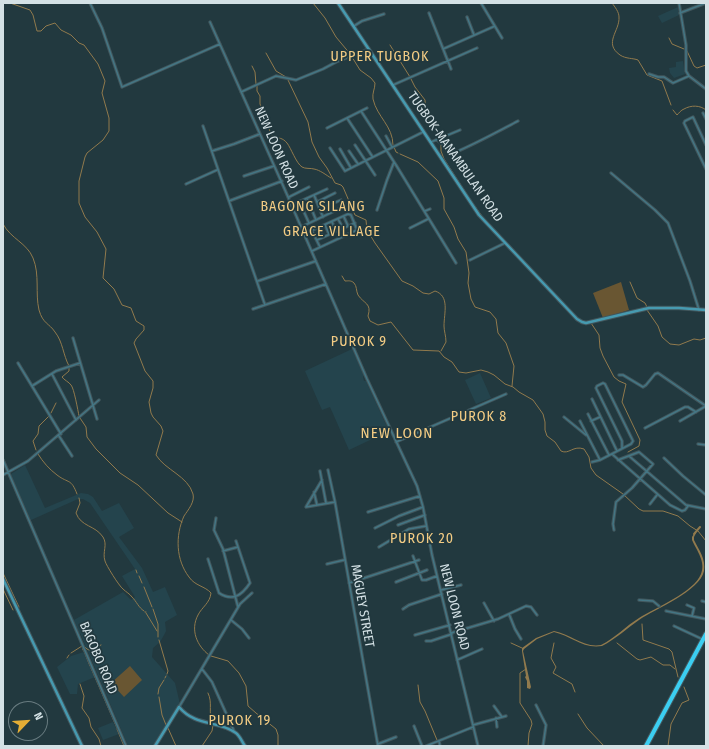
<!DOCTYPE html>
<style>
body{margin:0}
#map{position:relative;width:709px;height:749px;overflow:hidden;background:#22393f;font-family:"Fira Sans Condensed",sans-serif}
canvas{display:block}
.frame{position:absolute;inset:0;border:4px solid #d4e1e5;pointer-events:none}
.north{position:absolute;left:8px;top:701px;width:40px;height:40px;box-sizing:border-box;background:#22393f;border:1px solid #697c81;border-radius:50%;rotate:65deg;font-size:11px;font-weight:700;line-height:16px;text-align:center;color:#d4e1e5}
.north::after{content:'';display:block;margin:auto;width:14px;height:18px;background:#e4ad35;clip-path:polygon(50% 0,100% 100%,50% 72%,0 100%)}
</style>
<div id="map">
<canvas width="709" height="749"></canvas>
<div class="frame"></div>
<div class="north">N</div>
</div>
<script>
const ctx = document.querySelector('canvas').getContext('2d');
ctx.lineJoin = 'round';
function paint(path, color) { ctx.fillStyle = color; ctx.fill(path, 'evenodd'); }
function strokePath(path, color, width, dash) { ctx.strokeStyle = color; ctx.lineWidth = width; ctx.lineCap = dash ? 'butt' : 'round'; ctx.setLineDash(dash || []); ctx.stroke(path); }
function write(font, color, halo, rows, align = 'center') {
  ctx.font = font + ' "Fira Sans Condensed",sans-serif'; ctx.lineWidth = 3.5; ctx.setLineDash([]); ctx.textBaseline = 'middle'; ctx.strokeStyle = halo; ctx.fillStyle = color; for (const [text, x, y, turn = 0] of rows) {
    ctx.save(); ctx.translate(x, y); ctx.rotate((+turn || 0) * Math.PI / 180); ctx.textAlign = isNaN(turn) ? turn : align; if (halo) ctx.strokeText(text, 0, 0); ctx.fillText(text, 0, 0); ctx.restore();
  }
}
paint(new Path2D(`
 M678,7L679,15L662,23L658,16Z
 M683,61L685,74L674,78L670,73L669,68L676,67V62Z
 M352,349L364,375L363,377L364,381H366L389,431L349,450L330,407L322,410L305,371Z
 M480,373L491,398L476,404L465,380Z
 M3,456L11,474L25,465L45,508L81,493L88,494L93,497L102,511L119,503L134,528L119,537L142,568L153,592L165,587L177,615L165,622L166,631L164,635L160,642L153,648L152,657L175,683L180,704L154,746H128L80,633L77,635L71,621L3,464ZM78,499H83L90,503L135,569L122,576L135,597L131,600L123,592L74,620L31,520Z
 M84,652L95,677L78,684L77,694H70L57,667L71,656Z
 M113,722L119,734L103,740L98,728Z`), '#24444d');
paint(new Path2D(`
 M621,282L629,310L603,318L593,293Z
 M130,666L142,680L124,697L111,683Z`), '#695632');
paint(new Path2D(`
 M695,532L696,533L694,537V540C699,550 706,559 704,571C700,591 655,609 639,620C627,628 616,639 602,646C582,649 572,636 554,632L537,639L524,649L523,651L531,687L530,689L527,688V681L525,677L526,676L522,651V648L536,638L554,631C571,634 583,648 601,645C615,638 626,626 639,618C655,608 694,592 701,574C706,562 697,551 692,540V537Z`), '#917a4d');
strokePath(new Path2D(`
 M10,3L30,10L33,15L37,31H41L46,26L55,23L61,30L71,35L79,43L84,45L98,64L105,81L102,93L109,118V131L103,140L87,153L85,157L79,181V203L85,217L97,232L106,249L103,278L114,289L122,305L131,308L136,321L144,326V330L136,339L134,343L145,371L153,381V388L149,402L151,413L153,417L161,426L163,431L156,455C165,470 188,476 193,494C195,502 188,510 184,516C175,536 176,560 189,577C195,586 205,586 211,593C210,603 202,607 198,615C190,630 197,646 209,655
 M313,3L325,18L336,37L351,55
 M612,3C615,7 619,12 619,17C620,31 603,43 620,55C626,59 633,58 638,60L647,75L662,81L671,105
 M669,38L672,44L684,49
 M390,45L410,77
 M687,51L694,66L697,68L706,65
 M266,53L276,71L286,77
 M352,57L360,70L371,78L375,83C375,89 372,93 373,99C377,117 393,126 393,145
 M252,66L255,72L256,84
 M411,79L415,87L425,100L426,118L434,126L440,138
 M288,80L308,122L312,142L319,157L327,168L335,183L341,185L343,187L355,215L366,220L367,230L375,243L402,281L413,286L423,293L429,294L435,291C450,296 444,313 444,326C444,331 446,336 446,342L441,351
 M257,86V91L260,96V104L267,120
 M673,110L677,115C679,113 681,110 684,109C691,105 700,105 706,110
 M268,122C271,146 278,132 287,143C291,148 296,163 302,167C305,169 311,168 314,169C320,170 326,175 331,178
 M441,144V151L444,159L473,204
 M394,147L396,152L398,153
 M400,154L418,162L438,181L444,198V209L454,227L458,239L466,252L469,273L468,283L471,299L475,307L490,312L496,319L498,333L506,343L514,366L512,386
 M3,200V205
 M474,205L484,219
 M3,224C11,239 27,243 33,258C40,275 35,293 39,310C43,324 49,323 55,332C63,342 63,355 69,366
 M342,276L345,281C348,281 351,280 354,283C357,286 356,291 358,295C364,304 372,303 368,316L370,321L378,325L391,322L413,350L439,351L444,357L452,362L459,372L466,373L481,370L488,372L494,375L505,384L513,387L519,392L533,400L543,414L545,422V430L547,436L555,442L561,451C569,455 573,445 584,449L589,457L591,468L596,475L623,494L639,509L643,511H663L678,516L690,526L698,531L706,541
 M630,282L637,298L645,303L647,307
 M647,310L658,326L662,337L670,344L679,345L694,339L700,340L706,338
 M591,323L599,335L600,348L603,356L614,377L619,381L626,384L622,402L640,440L639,446L628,452
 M69,367V371L62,377C64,380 69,382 71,385C74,388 78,411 79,416
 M51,413L56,403
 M80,418L86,427L87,437L96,449L120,473L138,485L168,513L182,522
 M36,450L33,441L38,434L39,426L49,416
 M38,454C43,462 49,469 57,475C69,484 71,478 77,494
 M79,498L80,503L76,513C81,527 95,525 103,537C108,545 102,552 105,561C106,565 119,586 123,589C126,592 130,594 132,597C137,602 138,607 144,611
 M136,570L137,573
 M3,573L19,607
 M139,576L142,583
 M144,587L152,607
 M3,589L13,610
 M153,609L158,624V637
 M145,612H146
 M146,613L157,631
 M642,624L643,640L669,649L672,652L678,677
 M159,640L168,671L167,674
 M511,643L522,648
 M554,643L551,658L556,667L553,673L572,684L575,692
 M617,643L637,659L640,660L651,657L663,665H670L675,669
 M84,646L87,649L89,650L101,645
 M84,651L90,666
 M71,653L82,646L83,650
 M211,656L228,661L239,673L246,686L248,706L256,713L276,729L278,735V746
 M67,658L69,655
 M91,668L117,728
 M526,669L520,673V703L531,720L532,724L529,733L528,746
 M165,678L166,676
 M80,684L84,696L82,708L89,718L91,727L99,739L101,746
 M418,685L420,702L425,711L437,740
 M208,693C213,703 208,712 212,722
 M158,694L159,688L164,680
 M159,697L162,715L166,725
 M578,714L587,728L604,746
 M168,728L176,746
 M117,729L124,746
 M202,746L212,731L213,725
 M668,746L671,724L682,703L689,700L684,687`), '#917a4d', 1);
strokePath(new Path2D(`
 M694,534L700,527`), '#917a4d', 2);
const street = new Path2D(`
 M90,3L102,28L122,87L220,44
 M481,3L502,38
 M679,3L686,45V71L689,76L706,89
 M429,13L451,69
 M680,13L706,3
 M467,17L474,35
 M210,22L285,190L367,379L417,486L423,507L432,555L478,746
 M354,26L362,21L384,14
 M443,49L495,26
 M649,74L658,77H664L673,83L689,76
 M393,85L477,48
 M241,92L276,76L296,80L323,69L338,61L369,49
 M361,111L396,165L456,263
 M703,113L706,119
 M347,118L372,156
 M203,126L265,305
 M327,128L367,108
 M386,136L392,147
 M437,140L448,149L456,152C477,143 497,132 518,121
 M431,142L460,130
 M355,145L375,175
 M706,145L693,117L685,121L684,123L706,169
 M330,148L345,171L423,132
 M340,149L351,168
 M212,151L234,144L260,134
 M349,151L358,164
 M611,173L655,210L668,223L690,281L699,310
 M244,176L274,166
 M186,184L217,170
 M314,195L323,217
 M289,197L309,187
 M307,198L316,220
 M229,201L282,181
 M299,201L309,223
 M317,202L335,193
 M292,205L327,189
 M320,209L341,200
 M377,210L387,180L394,162
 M425,211L430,209
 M344,217L348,226
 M338,219L343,228
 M332,222L336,231
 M325,225L329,234
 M301,227L343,207
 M319,228L323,237
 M410,228L428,219
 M312,231L320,247
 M304,234L348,214L351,215L357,230L312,251
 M317,240L355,223
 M470,260L505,243
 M258,281L316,261
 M253,309L326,284
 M73,338L97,419
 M18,363L61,434
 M52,374L76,420
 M619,375H623L643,387L646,385L655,374L658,373L706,406
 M32,386L56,371L80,363
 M592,399L617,451
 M588,414L609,455
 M564,417L586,435
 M580,421L600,460
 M591,421L600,417
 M680,421L706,406
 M645,428L685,407H688L696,412
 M59,436L72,456
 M396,442L506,394
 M698,444L706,445
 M612,454L670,505L682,511L685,510L688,506
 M629,456L686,505L706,509
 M664,458L683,476L706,495
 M3,460L126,746
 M592,462L600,460L631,444L633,441L605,384L603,383L597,386L596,388L622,441V448
 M328,470L335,502L378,746
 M320,471L326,503
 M3,475L28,461L99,400
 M322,480L306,507L335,502
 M314,492L317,505
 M650,504L657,495
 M368,512L420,496
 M216,518L214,530L223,549L238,607
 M398,525L425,515
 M375,528L399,516L423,507
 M614,530L613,524L616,502L632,488L653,464L639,452L618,460
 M379,547L409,529L426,526
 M223,551L238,547
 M413,556L422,580H426L437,576
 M208,559L219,593C233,602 242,595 250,583L236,541
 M327,564L344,560
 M396,582L427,570
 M349,583L419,560
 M441,590L461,585
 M639,600L653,601L659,606
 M702,601L706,602
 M484,603L494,621
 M687,605L694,608L692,616
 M403,609L409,605L442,594
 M666,611L706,619
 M509,614L515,629L521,639
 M231,620L242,629L249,638
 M674,626L702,639
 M451,633L498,619L526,606L531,607L537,615
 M415,635L450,625
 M426,641H431L452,634
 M457,660L482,649
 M202,669L212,682L234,731
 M536,705L546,725L543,746
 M494,706L502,717
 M179,707L240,604L252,593
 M496,718L497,727
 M473,725L506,716
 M414,726L422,746
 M439,741L440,746
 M378,744L396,737
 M426,746L473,727`);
const secondary = new Path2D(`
 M338,3L479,215L577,319L582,322L586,323L649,308H679L706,310
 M3,579L82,746
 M155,746L179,707C196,727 218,720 236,733C240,736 242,742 245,746`);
const highway = new Path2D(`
 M646,746L706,634`);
strokePath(street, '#42575d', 3.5);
strokePath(secondary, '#42575d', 4.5);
strokePath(highway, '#42575d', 6);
strokePath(street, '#447684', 1.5);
strokePath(secondary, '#469ab0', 2.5);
strokePath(highway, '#3bcef1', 4);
write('13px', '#d4e1e5', '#22393f', [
 ["NEW LOON ROAD",276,148,66],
 ["TUGBOK-MANAMBULAN ROAD",455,157,55],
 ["MAGUEY STREET",362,606,80],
 ["NEW LOON ROAD",454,607,76],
 ["BAGOBO ROAD",98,658,67]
]);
ctx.letterSpacing = '1px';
write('14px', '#f3cc84', '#22393f', [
 ["UPPER TUGBOK",380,57],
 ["BAGONG SILANG",313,207],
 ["GRACE VILLAGE",332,232],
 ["PUROK 9",359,342],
 ["PUROK 8",479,417],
 ["PUROK 20",422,539],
 ["PUROK 19",240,721]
]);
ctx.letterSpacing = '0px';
ctx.letterSpacing = '1px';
write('15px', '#f3cc84', '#22393f', [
 ["NEW LOON",397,434]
]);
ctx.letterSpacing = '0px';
</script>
